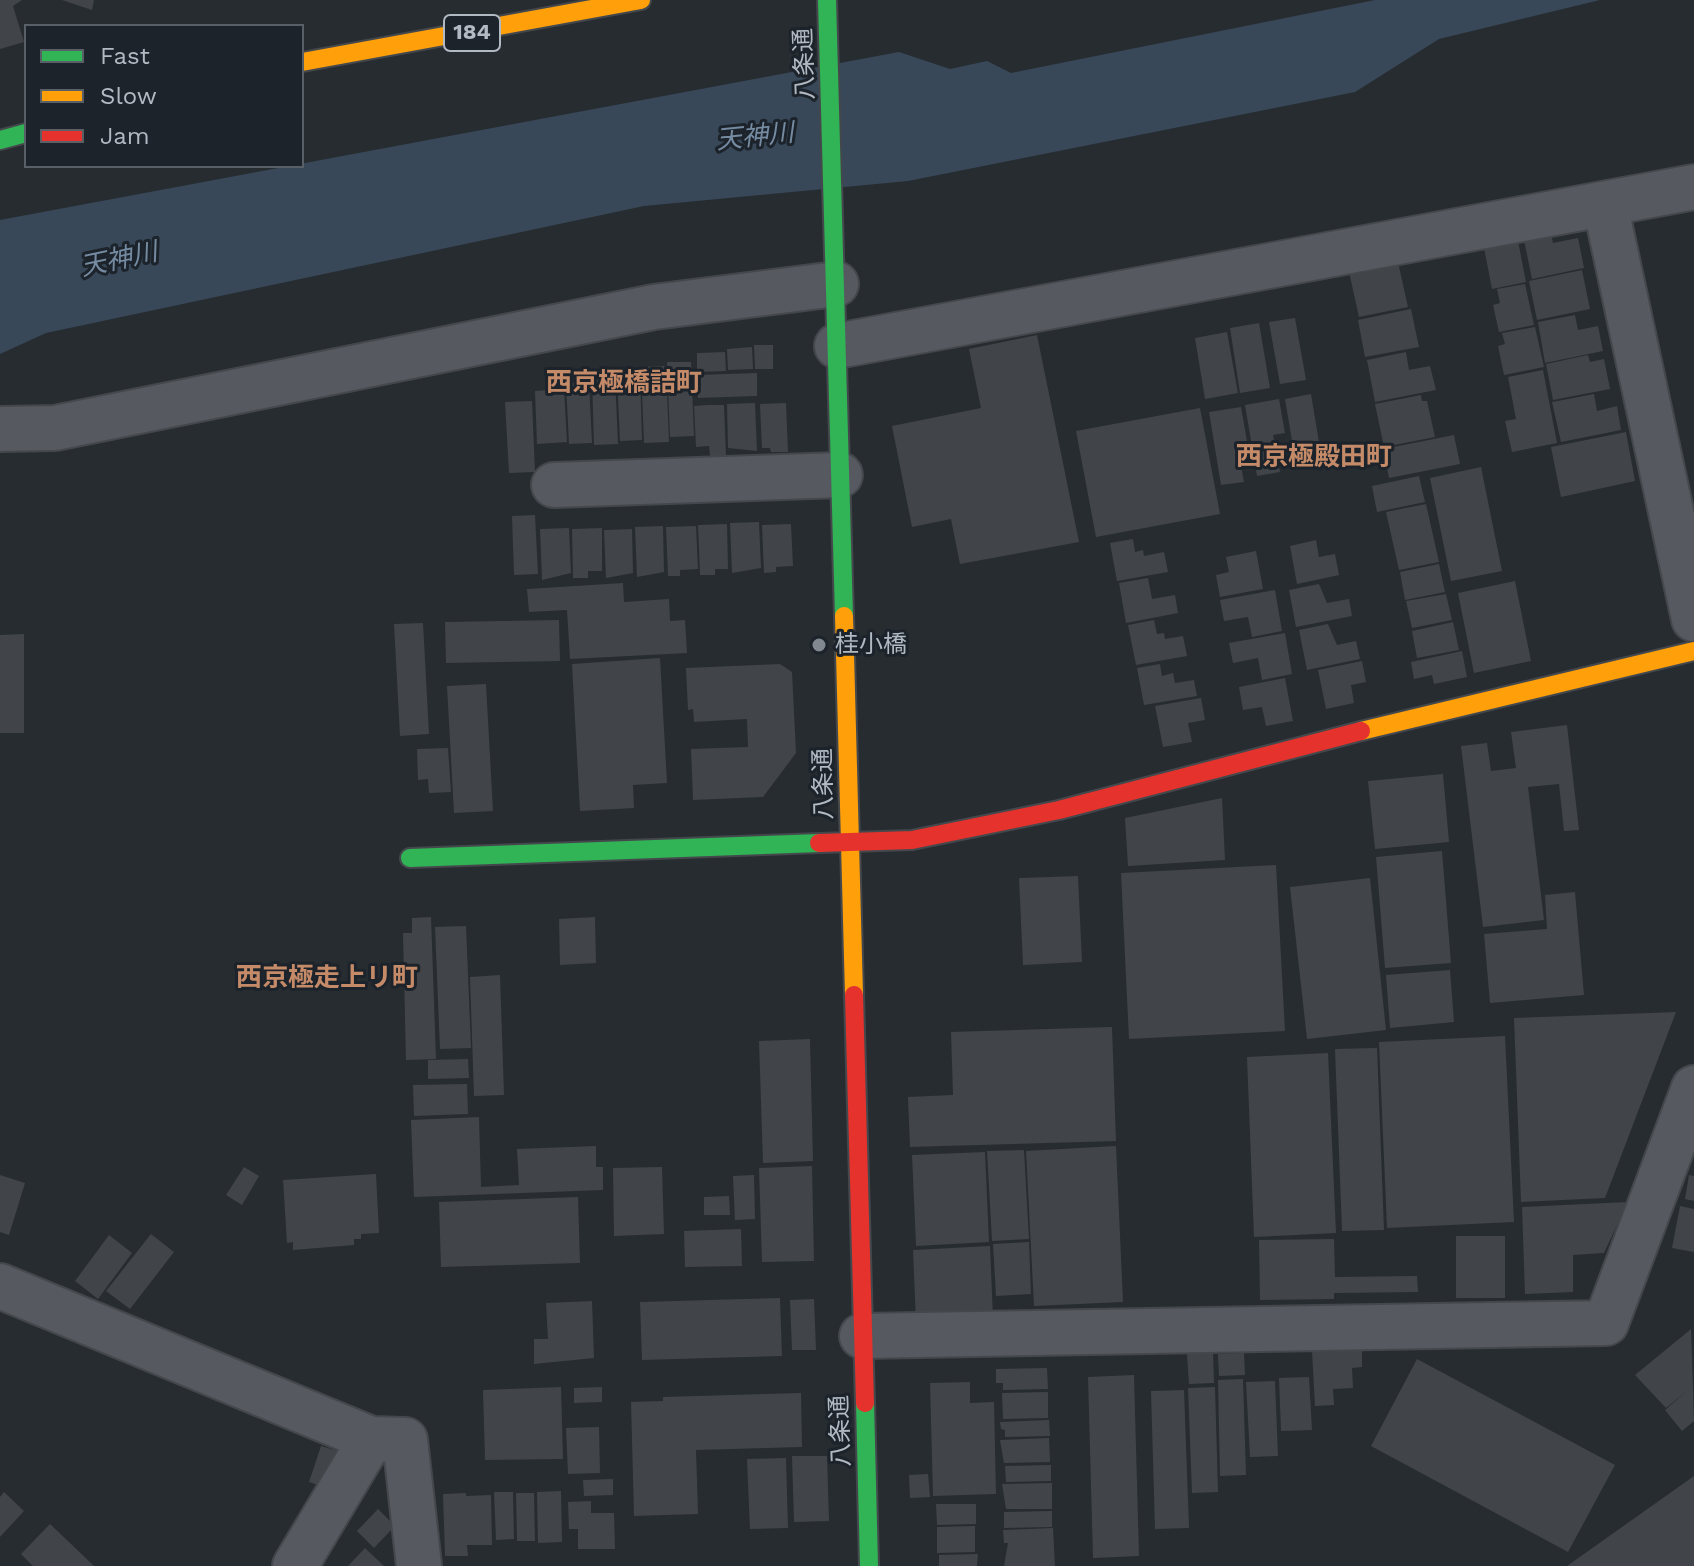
<!DOCTYPE html>
<meta charset="utf-8">
<style>
body{margin:0}
#map{position:relative;width:1694px;height:1566px;overflow:hidden;background:#272c31;font-family:"Work Sans",sans-serif}
canvas{display:block}
.legend{position:absolute;left:24px;top:24px;width:280px;height:144px;box-sizing:border-box;background:#1c232b;border:2px solid #585f67;margin:0;padding:10px 14px;list-style:none;font-size:24px;color:#b1b9c2}
.legend li{display:flex;align-items:center;gap:16px;height:40px}
.legend b{width:40px;border:2px solid #585f67}
</style>
<div id="map">
<canvas width="1694" height="1566"></canvas>
<ul class="legend">
<li><b style="height:10px;background:#30b455"></b>Fast</li>
<li><b style="height:10px;background:#ff9f0a"></b>Slow</li>
<li><b style="height:10px;background:#e5322d"></b>Jam</li>
</ul>
</div>
<script>
const ctx = document.querySelector('canvas').getContext('2d');
ctx.lineJoin = 'round';
function paint(path, color) { ctx.fillStyle = color; ctx.fill(path, 'evenodd'); }
function strokePath(path, color, width, dash) { ctx.strokeStyle = color; ctx.lineWidth = width; ctx.lineCap = dash ? 'butt' : 'round'; ctx.setLineDash(dash || []); ctx.stroke(path); }
function write(font, color, halo, rows, align = 'center') {
  ctx.font = font + ' "Work Sans","Noto Sans JP",sans-serif'; ctx.lineWidth = 6; ctx.setLineDash([]); ctx.textBaseline = 'middle'; ctx.strokeStyle = halo; ctx.fillStyle = color; for (const [text, x, y, turn = 0] of rows) {
    ctx.save(); ctx.translate(x, y); ctx.rotate((+turn || 0) * Math.PI / 180); ctx.textAlign = isNaN(turn) ? turn : align; if (halo) ctx.strokeText(text, 0, 0); ctx.fillText(text, 0, 0); ctx.restore();
  }
}
paint(new Path2D(`
 M1375,0H1600L1439,39L1355,92L908,181L644,206L46,333L0,354V220L899,52L950,69L987,61L1011,73Z`), '#384858');
paint(new Path2D(`
 M0,0H22L13,6L24,42L0,49Z
 M62,0H94L92,10Z
 M1551,234L1553,243L1578,238L1584,268L1532,279L1524,240Z
 M1518,241L1526,282L1492,289L1484,248Z
 M1398,262L1408,307L1359,317L1349,272Z
 M1582,270L1590,309L1537,320L1529,281Z
 M1525,284L1534,325L1499,332L1493,305L1500,303L1497,289Z
 M1411,309L1419,347L1365,357L1358,320Z
 M1575,315L1578,330L1598,326L1603,351L1545,363L1538,322Z
 M1295,318L1306,380L1280,384L1269,322Z
 M1259,323L1270,388L1240,393L1230,328Z
 M1535,327L1544,367L1504,375L1498,346L1505,344L1502,333Z
 M1227,332L1238,393L1205,399L1195,338Z
 M1037,335L1079,542L960,564L951,519L912,527L892,426L981,408L969,349Z
 M754,345H773V369H755Z
 M752,347L753,369L728,370L727,349Z
 M725,352L726,371L697,372V353Z
 M1406,352L1409,370L1430,366L1436,390L1375,402L1367,360Z
 M1588,355L1590,362L1604,359L1610,389L1553,400L1546,364Z
 M667,362H691L694,436L670,437Z
 M666,366L669,442L644,443L641,367Z
 M1543,370L1557,443L1512,452L1505,421L1516,419L1508,377Z
 M640,373L642,440L620,441L617,374Z
 M757,373V396L698,398L697,375Z
 M615,377L618,444L594,445L592,378Z
 M589,382L592,443L569,444L566,383Z
 M564,389L567,442L537,444L535,391Z
 M1311,394L1322,460L1296,465L1285,399Z
 M1594,394L1597,411L1617,406L1621,430L1561,442L1552,402Z
 M1421,395L1422,401H1427L1435,437L1384,447L1375,404Z
 M1279,399L1285,433L1273,435L1280,472L1257,476L1245,405Z
 M532,401L535,472L509,473L505,402Z
 M755,403L757,451L728,448L727,404Z
 M786,403L788,452H771L770,448H762L760,404Z
 M708,405H724L726,456H710L709,446L696,447L694,406Z
 M1241,407L1247,441L1237,443L1244,482L1221,485L1209,412Z
 M1200,408L1220,514L1096,537L1076,431Z
 M1626,432L1635,481L1561,497L1551,447Z
 M1454,435L1460,464L1389,478L1383,449Z
 M1481,467L1502,571L1451,581L1430,478Z
 M1419,476L1425,502L1377,512L1372,486Z
 M1426,504L1439,562L1399,570L1386,512Z
 M535,515L538,574L514,575L512,516Z
 M759,522L761,568L732,573L730,523Z
 M727,524L728,569H715V575H700L698,525Z
 M791,524L793,566L776,567V572L764,573L762,525Z
 M663,526L664,572L637,577L635,527Z
 M696,526L698,569L680,570V576H668L666,527Z
 M569,528L571,573L542,580L540,529Z
 M602,528V571H588V578H573L572,529Z
 M632,529L633,573L606,578L604,530Z
 M1133,539L1135,552L1143,550L1144,556L1164,552L1168,572L1117,581L1110,543Z
 M1316,540L1319,557L1335,554L1339,575L1297,584L1290,546Z
 M1256,551L1263,589L1220,597L1216,575L1229,572L1226,557Z
 M1439,564L1445,592L1405,600L1400,572Z
 M1148,578L1152,599L1175,595L1178,613L1126,623L1119,583Z
 M1515,581L1531,661L1474,673L1458,593Z
 M623,583L624,602L669,599L670,621L685,620L687,653L570,659L567,610L529,612L527,589Z
 M1319,584L1327,603L1349,599L1352,616L1296,627L1289,590Z
 M1275,590L1282,631L1252,637L1248,617L1224,621L1220,600Z
 M1446,594L1452,620L1412,628L1406,601Z
 M559,620L560,661L446,663L445,622Z
 M1154,620L1157,634L1164,633L1165,639L1183,636L1187,656L1136,665L1128,625Z
 M1453,622L1459,650L1417,658L1412,631Z
 M423,623L429,734L400,736L394,624Z
 M1328,624L1337,645L1356,641L1360,659L1307,670L1299,630Z
 M1285,633L1292,674L1262,680L1258,658L1233,663L1229,643Z
 M24,634V733H0V635Z
 M1462,651L1467,677L1434,684L1432,675L1414,679L1411,662Z
 M660,658L667,783L633,785L634,808L580,811L572,664Z
 M1362,661L1366,682L1351,685L1354,703L1326,709L1318,670Z
 M780,664L792,672L796,753L763,797L693,800L691,749L748,747L747,719L694,722L693,709L688,710L686,668Z
 M1160,664L1162,676L1173,673L1175,683L1194,680L1197,696L1144,705L1137,668Z
 M1285,678L1293,721L1266,726L1262,707L1243,710L1239,687Z
 M486,684L493,811L454,813L447,686Z
 M1201,698L1205,720L1188,723L1192,742L1163,747L1155,706Z
 M1567,725L1579,830L1564,831L1559,784L1528,787L1544,920L1483,927L1461,746L1487,743L1491,771L1516,768L1511,732Z
 M448,748L451,792L429,793L428,779L418,780L417,749Z
 M1443,774L1449,842L1375,849L1368,781Z
 M1222,798L1225,860L1128,866L1125,818Z
 M1442,851L1451,963L1385,968L1376,857Z
 M1276,865L1285,1031L1129,1039L1121,873Z
 M1078,876L1082,962L1023,965L1019,878Z
 M1370,878L1386,1030L1307,1039L1290,887Z
 M1575,892L1584,995L1490,1003L1484,934L1547,929L1545,895Z
 M431,917L436,1059L406,1060L403,933H412V918Z
 M595,917L596,963L560,965L559,919Z
 M466,926L471,1048L440,1049L435,927Z
 M1450,970L1454,1022L1390,1028L1386,975Z
 M500,975L504,1095L474,1096L470,977Z
 M1676,1012L1605,1198L1521,1202L1514,1018Z
 M1112,1027L1116,1141L910,1147L908,1097L953,1095L951,1032Z
 M1505,1036L1514,1222L1387,1228L1379,1042Z
 M810,1039L813,1161L763,1163L759,1041Z
 M1377,1048L1384,1230L1342,1231L1335,1049Z
 M1328,1053L1336,1233L1254,1237L1247,1057Z
 M468,1059L469,1078L428,1079V1060Z
 M467,1084L468,1114L414,1116L413,1085Z
 M479,1117L481,1187L519,1185L517,1149L596,1146V1167H603V1190L414,1197L411,1120Z
 M1116,1146L1123,1302L1034,1306L1026,1151Z
 M1024,1150L1029,1239L992,1241L987,1151Z
 M985,1152L989,1242L916,1246L912,1155Z
 M812,1166L814,1261L762,1262L759,1168Z
 M244,1167L259,1176L242,1205L226,1195Z
 M662,1167L664,1234L614,1236L613,1168Z
 M376,1174L379,1233L361,1234V1239H354V1245L293,1250V1242L287,1243L283,1180Z
 M0,1175L25,1183L9,1235L0,1232Z
 M754,1175L755,1219L735,1220L733,1176Z
 M1689,1175L1694,1176V1201L1685,1199Z
 M729,1196L730,1215H704V1197Z
 M578,1197L580,1263L441,1267L439,1202Z
 M1628,1202L1604,1253L1573,1255V1292L1525,1294L1522,1207Z
 M1680,1206L1694,1209V1252L1672,1248Z
 M741,1229L742,1266L685,1267L684,1231Z
 M151,1234L174,1252L130,1309L106,1291Z
 M109,1235L132,1253L98,1299L75,1281Z
 M1456,1236H1505V1298H1456Z
 M1334,1239L1335,1277L1417,1276L1418,1292L1334,1293V1299L1260,1300L1259,1240Z
 M1029,1242L1031,1294L996,1296L993,1244Z
 M990,1246L993,1318L916,1322L913,1250Z
 M780,1298L782,1356L642,1360L640,1302Z
 M814,1299L816,1350H792L790,1300Z
 M592,1301L594,1358L534,1364V1339H548L546,1303Z
 M1691,1329L1694,1421L1682,1431L1665,1410L1688,1390L1666,1408L1635,1375Z
 M1362,1349V1367L1352,1368L1353,1388L1333,1389L1334,1405L1315,1406L1312,1351Z
 M1213,1353L1214,1383L1189,1384L1187,1354Z
 M1244,1353L1245,1375L1219,1376L1218,1354Z
 M1417,1359L1615,1465L1568,1552L1371,1446Z
 M1047,1368L1048,1389L1003,1390V1383H996V1369Z
 M1134,1375L1139,1556L1093,1558L1088,1377Z
 M1309,1377L1312,1430L1281,1431L1279,1378Z
 M1243,1379L1246,1475L1220,1476L1218,1380Z
 M1275,1381L1278,1456L1250,1457L1246,1382Z
 M970,1382V1403L994,1402L996,1494L933,1496L930,1383Z
 M561,1387L563,1459L485,1460L483,1390Z
 M602,1387V1402L574,1403V1388Z
 M1215,1387L1218,1492L1192,1493L1188,1388Z
 M1184,1390L1189,1528L1155,1529L1151,1391Z
 M1048,1392V1418L1003,1419L1002,1393Z
 M801,1393L802,1447L696,1450L698,1514L634,1516L631,1402L663,1401V1397Z
 M1049,1420L1050,1436L1005,1437V1430L1001,1429L1000,1422Z
 M599,1427L600,1473L568,1474L566,1428Z
 M1049,1438L1050,1462L1004,1463L1000,1440Z
 M321,1446L341,1452L329,1489L309,1482Z
 M792,1456H827L829,1521L794,1522Z
 M786,1458L788,1528L750,1529L747,1459Z
 M1051,1465V1481L1006,1482L1005,1466Z
 M928,1474L930,1497L910,1498L909,1475Z
 M1694,1476V1566H1567Z
 M613,1479V1495L584,1496L583,1480Z
 M1052,1483V1509H1006L1002,1484Z
 M561,1491L562,1542L538,1543L537,1492Z
 M4,1492L24,1511L0,1537V1497Z
 M494,1492H513L514,1539L496,1540Z
 M466,1493V1496L491,1495L492,1545H467L468,1556H445L443,1494Z
 M516,1493H534L535,1541H517Z
 M591,1501V1513H614L615,1549H578V1529H569L568,1502Z
 M936,1504H976V1524L937,1525Z
 M378,1509L395,1526L374,1548L357,1531Z
 M1052,1511V1527L1004,1528V1512Z
 M50,1524L70,1543L94,1566H33L21,1554Z
 M975,1526V1552L937,1553V1527Z
 M1053,1528L1055,1566H1004L1008,1543H1004L1003,1530Z
 M365,1548L384,1566H348Z
 M978,1554L977,1566H939V1555Z`), '#414549');
const street = new Path2D(`
 M1605,204L1694,619
 M837,346L1694,187
 M0,429L55,428L654,307L836,284
 M554,485L840,475
 M0,1286L371,1439
 M862,1336L1606,1323L1694,1088
 M295,1566L371,1439L405,1440L419,1566`);
const fast = new Path2D(`
 M827,0L844,616
 M0,140L26,133
 M410,858L819,843
 M865,1403L869,1566`);
const slow = new Path2D(`
 M302,62L641,0
 M844,616L854,995
 M1361,731L1694,651`);
const jam = new Path2D(`
 M819,843L912,840L1059,810L1361,731
 M854,995L865,1403`);
strokePath(street, '#44484c', 48);
strokePath(fast, '#44484c', 22);
strokePath(slow, '#44484c', 22);
strokePath(jam, '#44484c', 22);
strokePath(street, '#565a60', 44);
strokePath(fast, '#30b455', 18);
strokePath(slow, '#ff9f0a', 18);
strokePath(jam, '#e5322d', 18);
for (const [x, y, r, color] of [
 [819,645,8,"#81888f"]
]) { const dot = new Path2D(); dot.arc(x, y, r, 0, 2 * Math.PI); ctx.fillStyle = color; ctx.fill(dot); strokePath(dot, '#1c232b', 3); }
for (const [x, y, w] of [
 [472,33,56]
]) { const box = new Path2D(); box.roundRect(x - w / 2, y - 18, w, 36, 6); ctx.fillStyle = '#1c232b'; ctx.fill(box); strokePath(box, '#b1b9c2', 2); }
write('bold 22px', '#b1b9c2', null, [
 ["184",472,33]
]);
write('24px', '#b1b9c2', '#1c232b', [
 ["八条通",805,64,-92],
 ["八条通",824,784,-91],
 ["八条通",841,1431,-92]
]);
write('24px', '#b1b9c2', '#1c232b', [
 ["桂小橋",835,645]
], 'left');
write('italic 26px', '#758ba2', '#1c232b', [
 ["天神川",755,137,-6],
 ["天神川",119,260,-12]
]);
write('bold 26px', '#c58b69', '#1c232b', [
 ["西京極橋詰町",624,383],
 ["西京極殿田町",1314,457],
 ["西京極走上リ町",327,978]
]);
</script>
